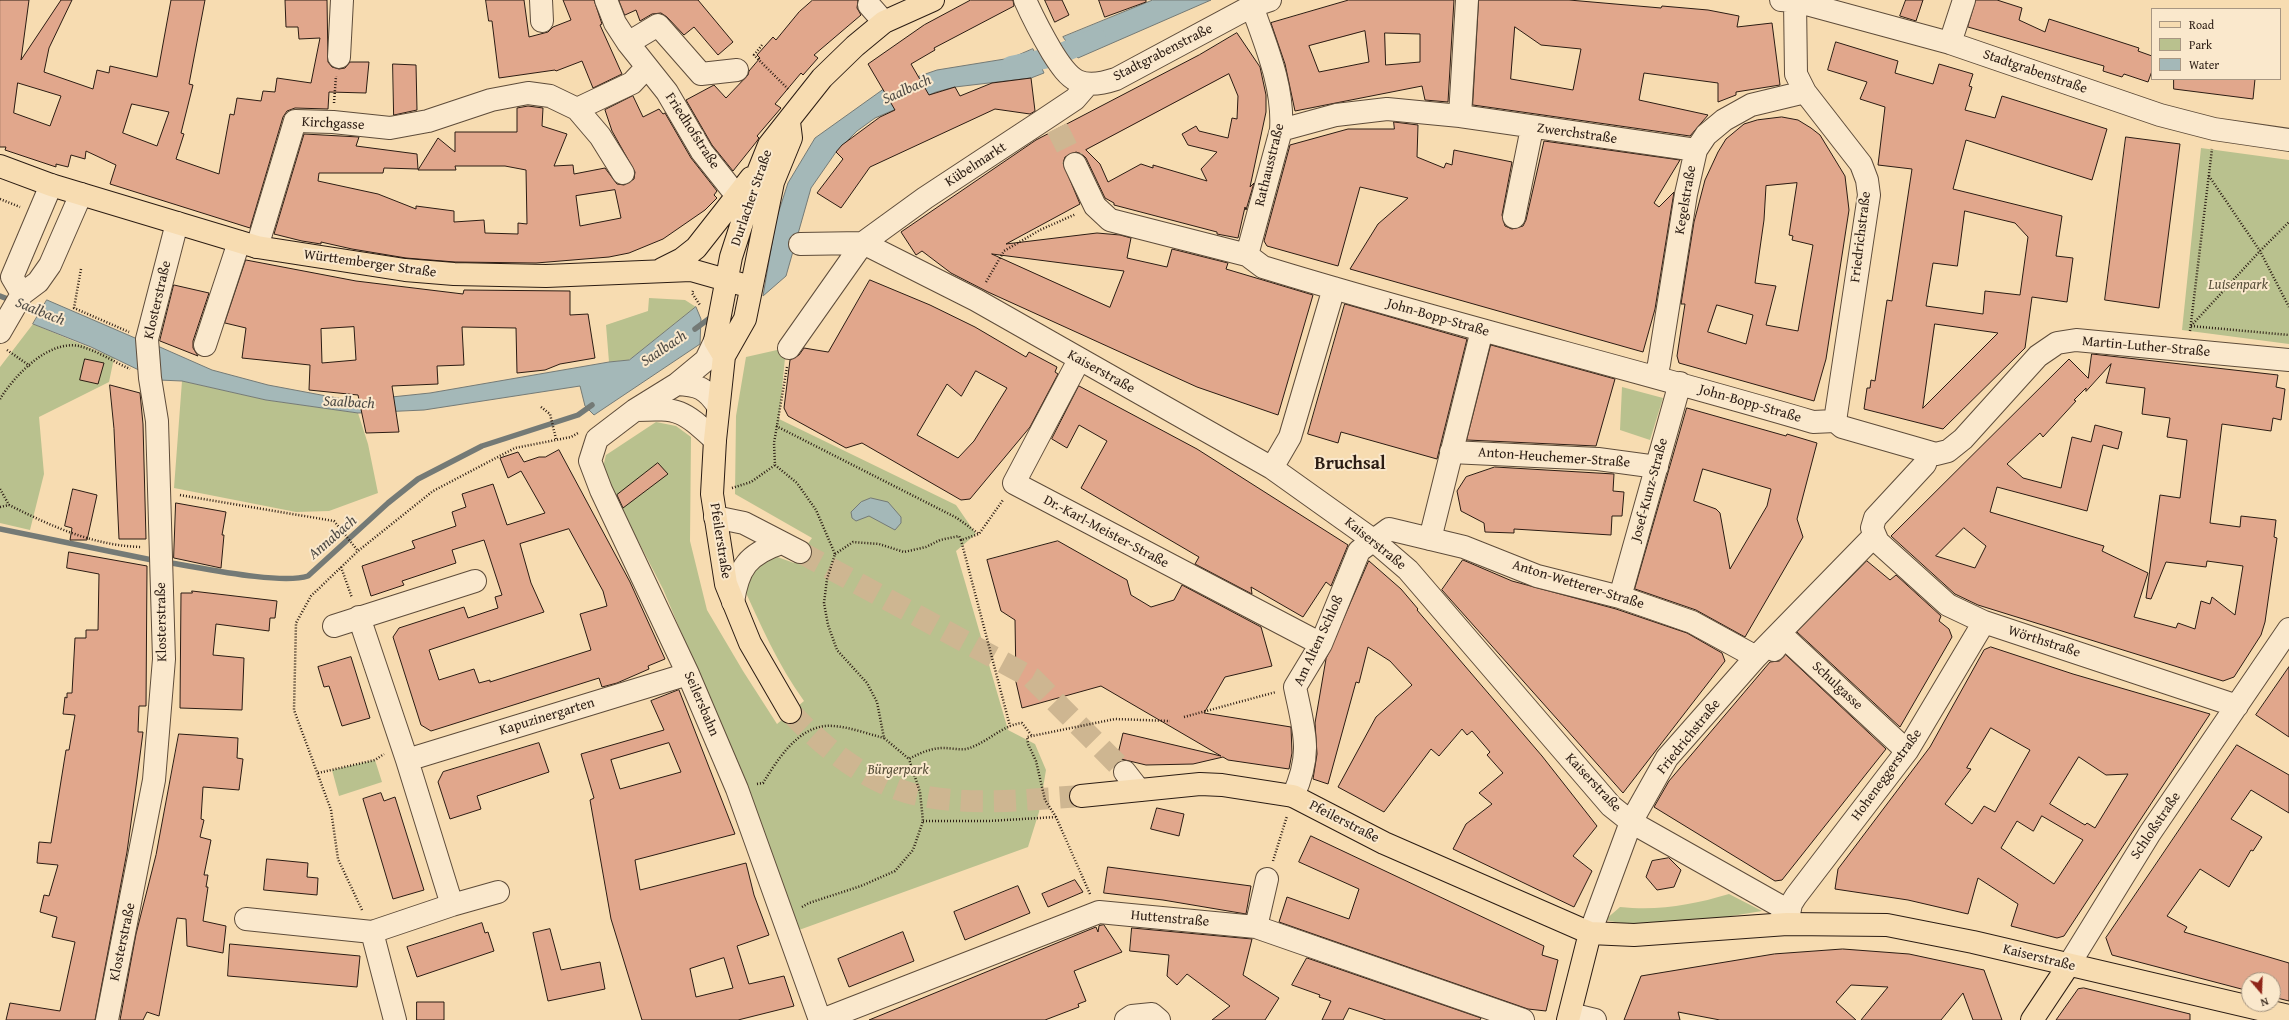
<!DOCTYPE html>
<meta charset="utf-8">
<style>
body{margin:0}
#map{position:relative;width:2289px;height:1020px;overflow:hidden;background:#f7dcb1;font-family:"Gentium Book Plus",serif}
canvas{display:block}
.legend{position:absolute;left:2151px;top:8px;width:130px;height:72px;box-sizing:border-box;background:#fae8cc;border:1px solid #a79682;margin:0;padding:5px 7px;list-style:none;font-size:12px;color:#2b1c13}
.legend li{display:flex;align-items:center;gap:8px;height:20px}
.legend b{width:20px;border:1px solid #a79682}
.north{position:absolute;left:2241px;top:972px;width:40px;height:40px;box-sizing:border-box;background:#fae8cc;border:1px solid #a79682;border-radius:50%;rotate:161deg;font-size:11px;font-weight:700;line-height:16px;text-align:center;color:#2b1c13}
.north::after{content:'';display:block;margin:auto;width:14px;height:18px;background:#8f2418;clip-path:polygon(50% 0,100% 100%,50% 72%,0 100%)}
</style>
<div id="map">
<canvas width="2289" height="1020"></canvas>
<ul class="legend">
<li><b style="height:5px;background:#f7dcb1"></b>Road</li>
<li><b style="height:11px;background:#b9c18e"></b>Park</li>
<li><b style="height:11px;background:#a4b8b8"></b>Water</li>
</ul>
<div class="north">N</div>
</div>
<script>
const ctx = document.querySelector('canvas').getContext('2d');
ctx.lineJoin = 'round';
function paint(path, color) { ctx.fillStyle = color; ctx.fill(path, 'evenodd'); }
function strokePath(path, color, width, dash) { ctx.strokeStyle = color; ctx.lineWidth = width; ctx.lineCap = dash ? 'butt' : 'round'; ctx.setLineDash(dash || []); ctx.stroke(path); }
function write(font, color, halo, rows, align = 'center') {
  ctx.font = font + ' "Gentium Book Plus",serif'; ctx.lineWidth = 4; ctx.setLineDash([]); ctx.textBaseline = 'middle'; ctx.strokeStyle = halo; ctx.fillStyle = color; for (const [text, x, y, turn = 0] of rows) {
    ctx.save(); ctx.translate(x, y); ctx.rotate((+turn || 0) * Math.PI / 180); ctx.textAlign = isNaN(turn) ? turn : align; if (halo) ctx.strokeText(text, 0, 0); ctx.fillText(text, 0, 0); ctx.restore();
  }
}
paint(new Path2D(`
 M2201,148L2289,160V344L2182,330Z
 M649,298L685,300L696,307L629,360L609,362L606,325L648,311Z
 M33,324L114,358L109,382L39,417L44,474L30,530L0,523V367Z
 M786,348L779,419L956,505L976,534L956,551L1008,730L1035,744L1046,770L1039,812L1028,847L799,930L698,672L663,589L602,471L606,455L656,422L676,426L691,437L690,541L707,610L743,671L777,724L804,701C778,665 760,624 742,584L750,565L772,555L794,563L812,538L735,494L736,416L746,357Z
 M182,381L266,400L358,413L368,444L378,493L329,511L296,512L174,488Z
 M1622,387L1663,398L1650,440L1620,430Z
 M375,760L382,782L339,796L332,770Z
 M1729,894L1762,911C1711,919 1657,932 1605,920L1620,907C1659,911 1692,905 1729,894Z`), '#b9c18e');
const water = new Path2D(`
 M1153,0H1211L1078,58L1063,37Z
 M1033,49L1044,73L1031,78L955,87L936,92L875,118L857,131L836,152L811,188L786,276L763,296L776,220L788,183L815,138L885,88L937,70L1011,58Z
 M47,300L142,341L143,372L91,347L33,324Z
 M696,307L701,319L700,344L594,415L585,406L580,386L424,410L358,413L266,400L182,381L159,380L153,344L212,370L268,385L353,401L430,393L609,362L629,360Z
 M871,498L888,502L901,517V523L895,530L869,516L856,521L852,518L851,512L861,502Z`);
paint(water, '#a4b8b8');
strokePath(water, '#747a76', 1);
strokePath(new Path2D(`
 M0,296L13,301
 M21,304L46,313
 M695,329L714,315
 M0,529L157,561
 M165,562C198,567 280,585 308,576L388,503L418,479L482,446L578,415L592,405`), '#747a76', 5.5);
strokePath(new Path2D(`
 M1011,66L1053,57L1096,38`), '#a4b8b8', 20);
const building = new Path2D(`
 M0,0H29L21,60L61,0H72L49,48L44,72L93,89L97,70L109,73L110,66L157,77L171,0H205L189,84L193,85L181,133L184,134L176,159L219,174L230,114L234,115L237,98L261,101L263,91L275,92L277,78L311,83L320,38L299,39L298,27H286L285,0H327L328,62L332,67L339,69L345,68L350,62H369L366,93L329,92L328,109L295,108L287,111L283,117L250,228L110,184L116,165L86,151L85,159L71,155L68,167L56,164V167L5,150L6,147H0ZM18,83L61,96L50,126L14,113ZM132,104L169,112L157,146L123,133Z
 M486,0H524L529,37L548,32L553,27L571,20L563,0H594L602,24L600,25L622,74L593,88L582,61L556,71L555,70L499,78L492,21H489Z
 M619,0H698L733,42L718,55L694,27L684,35L667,17L661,13L652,14L640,21L636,10L625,15Z
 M813,0H858L857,8L861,15L814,55L818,58L803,75L801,73L775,104L781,108L757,136L759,138L757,141L733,171L712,145L686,100L714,85L726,98L748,75L749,71L760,58L757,55L773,37L776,40L799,12Z
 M971,0H1013L1014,6L934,48L935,50L911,64L929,95L955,87L960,96L992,83L1031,78L1035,111L1030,114L995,109L870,167L841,208L817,193L843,159L836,152L842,145L880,117L895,110L868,64L924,25Z
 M1045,0H1062L1069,15L1055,22Z
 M1099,0H1146V2L1105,17Z
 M1349,0H1454L1448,102L1425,100L1422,86L1295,111L1285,64L1271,23ZM1365,31L1369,62L1319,72L1309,46ZM1385,33L1420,34V62L1386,65Z
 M1479,0H1569L1661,8L1662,6L1708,10L1739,16L1737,27L1772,23L1780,85L1736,92V95L1718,102V83L1644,73L1639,100L1708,115L1690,136L1473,105ZM1515,27L1541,45L1581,49L1573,90L1511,79Z
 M1906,0H1923L1916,21L1900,16Z
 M1976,0H1997L2022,8L2019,20L2045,32L2049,19L2139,48L2138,51L2152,56V71L2148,82L2124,74L2122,77L2103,71L2104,66L1968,27Z
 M1237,33L1260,67L1266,95V112L1250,187L1254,183L1246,210L1245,207L1238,238L1217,234V232L1114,205V203L1105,198L1086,158L1082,154L1076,152L1065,157L1063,163L1080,204L1006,244L1097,233L1120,235L1131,238L1127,258L1167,267L1172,249L1228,263L1226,269L1313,295L1278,415L1197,387L988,292L951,273L922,251L916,255L901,232L1036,140L1199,55ZM1229,74L1238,96L1237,119L1232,118L1228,138L1199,131L1196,126L1182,134L1188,145L1217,152L1201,169L1207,181L1153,165V168L1141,164L1108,182L1100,164L1086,150ZM992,254L1124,271L1110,307Z
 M1836,42L1898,61L1895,73L1933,84L1939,64L1973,74L1969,86L1972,87L1965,110L1995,118L2002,96L2107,129L2092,180L1966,140L1953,189L2062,216L2056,256L2073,258L2067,302L2032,297L2025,348L1943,429L1864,409L1867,388H1870L1871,380L1875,381L1887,300L1892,301L1912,169L1878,165L1885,107L1860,99L1867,82L1828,70ZM1965,211L2015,223L2028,237L2020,295L1985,291L1983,314L1926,306L1933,263L1957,266ZM1935,324L1998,333L1923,408Z
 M393,64L416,65L417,110L394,115Z
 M2174,79H2255L2253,99L2174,89Z
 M633,96L643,117L659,109L663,114L665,113L691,158L717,191L714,195L717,198L705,210L663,239L629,253L609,257L536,263L455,262L406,258L352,249L321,242V244L302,241L274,234L304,134L359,137L356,146L417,154L418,169L384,168L383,173H319L318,181L378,194L416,209V206L454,211V222L484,220L485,233L518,234V223L527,224L526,170L505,166H455L456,170H418L438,138L455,152V132H517V108L528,106L543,108L542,126L567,134L554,166L573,165L574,174L605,168L617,184L624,185L634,179L635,172L612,131L605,110ZM615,190L621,218L580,226L576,196Z
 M1782,117L1798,120L1811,128L1820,135L1845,176L1849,210L1826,359L1814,401L1679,363L1677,356L1685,304H1681L1694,222L1705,180L1718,152L1726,139L1744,124L1757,120ZM1797,183L1789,235L1793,236L1792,240L1813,245L1798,331L1766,325L1776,286L1755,283L1764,220L1766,186ZM1717,305L1753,315L1746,344L1708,332Z
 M1394,122L1418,125L1417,157L1444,168L1446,163L1452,165L1454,150L1512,162L1502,215L1505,226L1512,229L1523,226L1526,220L1544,141L1680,160L1654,203L1659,207L1674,192L1655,309L1643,352L1350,269L1378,224L1408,198L1360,187L1338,266L1267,246L1264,241L1290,145L1348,129H1394Z
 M2126,137L2180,144L2159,308L2105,300Z
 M246,260L356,281L463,294L464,290L570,291V315L588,314L595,358L560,364L545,370L517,373L516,328L462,327L464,365L437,366L438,384L392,386L399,432L366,433L358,395L309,390L310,365L242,358L246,328L225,323ZM354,327L356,360L322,363L321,329Z
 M870,280L930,305L975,327L1026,357L1029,352L1057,367L1055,372L1058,374L1030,427L970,499L961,500L862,443L846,448L788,416L784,408L790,360L799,355L804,348L828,352ZM976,371L1007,388L974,441L958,458L917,435L947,384L961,396Z
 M174,285L209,293L193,341V348L198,356L160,341Z
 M1345,304L1467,339L1437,459L1341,432L1338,443L1308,434Z
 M1491,345L1615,379L1596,446L1467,440Z
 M2092,354L2278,375L2276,387L2285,389L2281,420L2273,418L2271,431L2222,424L2210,523L2240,527L2241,516L2276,520L2274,537L2277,538L2265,622L2261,635L2234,677L2223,681L1978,605L1955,594L1891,536L2069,359L2088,378ZM2111,364L2106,383L2145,388L2142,414L2170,418L2167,437L2187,440L2180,498L2160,495L2146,598L2151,599L2166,562L2206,567L2207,561L2243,566L2235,615L2212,597L2210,604L2201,601L2195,629L2178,623L2176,628L2134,617L2148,573L2102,551L2104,546L1990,512L1997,487L2087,511L2103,445L2118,449L2122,432L2095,425L2091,442L2072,437L2061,488L2023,478L2007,464L2040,433L2043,437L2076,401L2074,400L2086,388V391ZM1964,528L1986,546L1975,568L1936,556Z
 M85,359L104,363L98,384L80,380Z
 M110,385L140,393L143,424L146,539H119L114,429Z
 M1079,386L1197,449L1348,545L1331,586L1326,582L1303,617L1251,587L1252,594L1195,564L1199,557L1081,488L1107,441L1079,425L1067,448L1052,439Z
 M1687,408L1786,436L1787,434L1817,443L1797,519L1803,537L1745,637L1696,610L1635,589ZM1703,469L1771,489L1767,506L1730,569L1720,513L1716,509L1694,501Z
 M559,450L630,582L665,659L648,666L649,669L617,683L602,687L599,678L431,731L421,725L393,637L399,628L464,607L468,618L498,608L495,597L502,595L484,540L452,550L456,563L402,581L404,585L371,596L362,566L415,548L412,541L456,526L452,512L466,507L462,494L493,484L507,525L545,513L521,471L508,478L500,458L518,452L524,462L539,457H545ZM569,529L603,591L607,606L580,614L591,650L490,682V680L479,683L474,669L439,680L429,650L544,612L531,583L520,544Z
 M658,463L668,474L623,508L617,495Z
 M1495,467L1614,474L1613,491L1624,492L1622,516H1612L1611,535L1514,529V533L1485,532L1484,523L1461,511L1457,491L1466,477Z
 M73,489L97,495L87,540H70L72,528L65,526Z
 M176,503L226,512L222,535H224L221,568L174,558Z
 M1058,541L1127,580L1131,595L1151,607L1174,600L1182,585L1261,627L1272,666L1225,677L1204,713L1291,727L1292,753L1289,769L1228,760L1223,757L1193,764L1146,765L1117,758L1123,733L1221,756L1101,686L1022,708L1016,682L1015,620L1001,611L987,560Z
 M69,552L147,566L146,706H139L138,732H143L137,779L127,852L95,1020H6L10,1003L60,1011L75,942L52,937L57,917L40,912L44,895L49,896L58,865L37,863L39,842L51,843L66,750H69L75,715L63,714L65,697L67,698V693H72L75,638H86V630H98L99,574L67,568Z
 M1463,560L1512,581L1616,609L1687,633L1722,653L1725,661L1623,793L1442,590Z
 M1369,561L1401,589L1418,609L1417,610L1542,756L1597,826L1573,856L1592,871L1574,907L1453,849L1466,824L1492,804L1479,793L1503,773L1487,755L1490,752L1472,731L1467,735L1462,729L1439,756L1431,749L1384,812L1338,787L1376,717L1412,685L1390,661L1368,647L1359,683L1356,682L1328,784L1313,779L1317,754L1315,723L1326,659Z
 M1867,561L1890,580L1896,575L1941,616L1939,621L1949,629L1952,637L1900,727L1797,632Z
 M192,591L277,601L275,618H270L269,631L216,624L213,655L244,658L242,710L180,708L181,593H192Z
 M1991,647L2073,674L2210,714L2064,936L2057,938L2011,926L2018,904L1978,878L1968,914L1908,900L1835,889L1838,869L1930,747L1984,650ZM1991,728L2030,750L1995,812L1984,806L1972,824L1945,804L1971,769L1967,768ZM2079,757L2106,775L2128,774L2095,828L2087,823L2085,825L2050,804ZM2042,816L2083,840L2054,884L2001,848L2017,821L2033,831Z
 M1786,655L1886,749L1782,880L1775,881L1654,807L1669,781L1770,662L1779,661Z
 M351,657L370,718L342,726L329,686L324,687L318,667Z
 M2289,667V737L2256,715Z
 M679,690L735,834L635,860L640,890L746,863L754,895L769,935L737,946L749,984L784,976L794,1006L738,1020H642L611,919L590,800L594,798L581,754L664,730L651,701ZM669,743L681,772L620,789L611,760ZM724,958L733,988L696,997L690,969Z
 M179,734L238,738L237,758L243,759L239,790L203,787L201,819L204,820L200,837L211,840L204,875H208L206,887H208L203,921L226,926L223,953L187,946L186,919L177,918L159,1016L147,1012L143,1020H120L136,934L156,855Z
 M539,743L549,772L477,796L481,809L450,819L438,782L443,772Z
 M2237,745L2289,775V813L2251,790L2231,819L2262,837L2253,851L2251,850L2229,887L2200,869L2167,916L2187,927L2184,932L2289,963V1001L2273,997V980H2249V991L2112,955L2106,938Z
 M381,793L384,801L395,797L424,890L393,899L363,799Z
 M1157,808L1184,814L1179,836L1151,829Z
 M1311,836L1544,946L1542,955L1558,960L1546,1011L1528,1009L1279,922L1287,897L1349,919L1359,889L1299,862Z
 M1669,858L1681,870L1674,887L1657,890L1646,877L1652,861Z
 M267,859L308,863L307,877L318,878L317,895L264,890Z
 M1108,867L1251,886L1246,914L1163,900L1104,893Z
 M1075,880L1083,892L1048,907L1042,894Z
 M1018,886L1030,913L965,940L954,912Z
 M482,923L485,933L488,932L494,951L417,977L407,947Z
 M1104,925L1122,952L1074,971L1086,1001L1078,1004L1079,1007L1045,1020H869L1096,927L1098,932L1099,926Z
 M1132,928L1252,939L1243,975L1279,998L1265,1020H1212L1230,1006L1187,974L1177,985L1167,976L1169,955L1130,951Z
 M550,929L561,970L600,962L605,989L548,1001L533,933Z
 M903,932L914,961L849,987L838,959Z
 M230,944L360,956L357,987L228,976Z
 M1843,949L1909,954L1984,970L2002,1020H1973L1963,993L1941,1020H1861L1888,987L1851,985L1836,1002L1856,1020H1720L1678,1012L1680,1020H1624L1641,976L1774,954Z
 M1307,958L1481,1018L1480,1020H1386L1349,1008L1343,1020H1322L1331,1001L1319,997L1320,995L1292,985Z
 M2084,988L2190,1014V1020H2056L2078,989Z
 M417,1002H444V1020H417Z`);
paint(building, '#e1a78c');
strokePath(building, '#2b1c13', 1);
strokePath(new Path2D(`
 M1057,128L1075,164
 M800,552L1032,678L1125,772`), '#ceb691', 22, [22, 11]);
strokePath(new Path2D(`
 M790,712C818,741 848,767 885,784C939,810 1023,800 1081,796`), '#ceb691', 22, [22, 11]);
const minor = new Path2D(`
 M541,0L542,21
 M606,0L615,23L628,43L667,92L702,152L737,196
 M1025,0C1033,18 1042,35 1052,52C1070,81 1080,91 1116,79L1252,6L1270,0
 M1781,0L1795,1L1950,43L2160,115L2214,129L2289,140
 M1795,1L1796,74L1805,92L1861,164L1867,180L1869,195L1835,421
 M869,5L884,22
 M628,43L658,25L701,74L737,70
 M1950,43L1964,0
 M339,57L342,0
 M577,109L600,136L623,173
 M1460,116L1467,0
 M1281,130L1336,115L1387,109L1460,116L1696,150
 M1075,164L1095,206L1110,220L1247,255L1263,267C1445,323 1630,368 1813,422L1835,421
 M1514,217L1532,128
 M800,244L863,243L976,300L1272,468L1373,540L1408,570L1611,806L1631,822L1780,906L1787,924
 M257,247L295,121L333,122L390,128L428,121L491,100L528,93L550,96L577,109L632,83L646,68
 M1247,255L1281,130C1284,87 1266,46 1252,6
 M22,294L12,277L51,185
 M0,332L22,294L38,282L50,265L81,194
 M715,341L706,360L677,384L635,410L597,439L590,461L601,490L688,674L737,789L820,1020
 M205,345L239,242
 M789,348L863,243L925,198L1045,119L1075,99L1088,84
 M1079,360L1014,483L1321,644
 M1656,376L1659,364L1686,194L1696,150L1706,135L1724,120L1751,105L1805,92
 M677,384C698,385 706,388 718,406
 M636,410C680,408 682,410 715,440
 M1835,421L1842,427L1936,454L1948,451L1963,439L2038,356L2057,343L2076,340L2289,360
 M1451,452L1598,459L1657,467
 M1929,453L1925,464L1875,518L1872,528L1878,542L1948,605L1984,622L2237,706
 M1272,468L1290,437L1334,288
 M715,517L744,523L800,552
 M1430,539L1482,330
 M1620,597L1680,383
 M733,602C738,568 748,554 781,543
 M359,617L407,760
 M334,626L475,581
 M1772,649L1774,650L1784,637L1907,751
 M1125,772L1139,790
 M1293,796C1313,753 1304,731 1295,687L1321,644L1359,551L1389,529L1464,547L1537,576L1620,597L1646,606L1692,622L1756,657
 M452,905L498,892
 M246,919L372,932
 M1787,924L1791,904L1796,896L1907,751L1984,622
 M1256,927L1267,879
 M1590,933L1631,822L1667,758L1756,657L1874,536
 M2068,966L2150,833L2289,629
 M1570,1014L1595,1020
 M107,1020L154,780L164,659L157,421L150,378L147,339L177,223
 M395,1020L372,932L452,905L407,760L688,674
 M822,1020L1099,912L1256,927L1523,1020
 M1126,1020L1132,1016L1152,1014L1159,1020`);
const major = new Path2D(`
 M789,122L791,138L773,182L745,319L724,356L715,440L712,494L726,584L750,643L790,712
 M0,166L51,185L257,247L405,270L454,274L546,276L691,270L751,287
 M662,269L682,259L696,248L751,178
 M724,356L715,341L731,257L759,170L769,145L822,78L855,46L884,22L933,0
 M1081,796L1200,784L1222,785L1293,796L1384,843L1590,933L1634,935L1787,924L1887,925L1973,942L2289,1016
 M1568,1020L1590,933
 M2032,1020L2068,966`);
strokePath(minor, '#5e4c3a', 24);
strokePath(major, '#2b1c13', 24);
strokePath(new Path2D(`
 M762,45L754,55L788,89
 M334,103L336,76
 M2209,176L2260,251L2289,307
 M0,199L20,207
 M81,269L74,308L129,332
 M986,282L1004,251L1040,230L1076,214
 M693,291L692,293L700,305
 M2191,326L2260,251L2289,222
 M2191,326L2289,335
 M2190,331L2212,149
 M7,350L30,366
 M787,367L774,443L775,465L797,483L816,510L835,554L827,579L824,603L828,625L837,650L867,683L877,702L884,738L909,759C920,753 931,748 944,748C951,748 959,750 966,749C986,744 1002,725 1022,723L1032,736
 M0,399C15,375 48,340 79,346C96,350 114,362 130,369
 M541,407L550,414L556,439
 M776,426L957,518L979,534
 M732,488L751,482L775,465
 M0,489L9,505
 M180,495L334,521L358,551
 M0,507L9,505C51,526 94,546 142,547
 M961,540L1010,726
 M835,554L853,542L879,544L904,552L926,547L940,540L959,536L961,540L979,534L1003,500
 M341,567L352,598
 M1184,717L1276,692
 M318,773L375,760L384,754
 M757,784L763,783C778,759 800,723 833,726C850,727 868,734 884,738
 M923,821H989L1056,817
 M1273,861L1287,816
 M1090,894L1056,817L1045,800L1036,761L1028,744L1027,737L1115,719L1170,721
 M802,907L809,903L861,886L895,871L913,850L923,821L920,792L909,759
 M362,910L338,859L331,810L294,710L296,623L311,596L358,551L433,491L515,448L571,437L578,433`), '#2b1c13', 2.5, [1, 2]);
strokePath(minor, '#fae8cc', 22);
strokePath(major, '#f7dcb1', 22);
write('14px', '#2b1c13', '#fae8cc', [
 ["Stadtgrabenstraße",1163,53,-27],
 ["Stadtgrabenstraße",2035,72,19],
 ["Kirchgasse",333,124,3],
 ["Friedhofstraße",692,131,57],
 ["Zwerchstraße",1577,134,8],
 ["Kübelmarkt",976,165,-33],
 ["Rathausstraße",1270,165,-76],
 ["Durlacher Straße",752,198,-71],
 ["Kegelstraße",1686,200,-80],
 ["Friedrichstraße",1861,237,-83],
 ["Württemberger Straße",370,264,8],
 ["Klosterstraße",158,300,-77],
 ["John-Bopp-Straße",1438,318,16],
 ["Martin-Luther-Straße",2146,347,5],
 ["Kaiserstraße",1101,372,29],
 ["John-Bopp-Straße",1750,404,16],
 ["Anton-Heuchemer-Straße",1554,458,4],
 ["Josef-Kunz-Straße",1650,490,-75],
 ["Dr.-Karl-Meister-Straße",1106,532,28],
 ["Pfeilerstraße",720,541,81],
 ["Kaiserstraße",1375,544,39],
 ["Anton-Wetterer-Straße",1578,585,17],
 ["Klosterstraße",162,622,-91],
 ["Am Alten Schloß",1319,641,-65],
 ["Wörthstraße",2044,642,18],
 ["Schulgasse",1837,686,43],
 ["Seilersbahn",701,704,67],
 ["Kapuzinergarten",547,717,-17],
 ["Friedrichstraße",1689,737,-51],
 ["Hoheneggerstraße",1887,775,-54],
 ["Kaiserstraße",1593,783,47],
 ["Pfeilerstraße",1344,822,27],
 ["Schloßstraße",2156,826,-56],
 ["Huttenstraße",1170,919,5],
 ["Klosterstraße",123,942,-78],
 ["Kaiserstraße",2039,958,14]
]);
write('italic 14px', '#564e38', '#fae8cc', [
 ["Luisenpark",2238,285],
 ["Bürgerpark",898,770]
]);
write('italic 15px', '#4f4b45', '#fae8cc', [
 ["Saalbach",907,90,-24],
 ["Saalbach",40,312,22],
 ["Saalbach",664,349,-34],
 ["Saalbach",349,403,3],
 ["Annabach",333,538,-41]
]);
write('bold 18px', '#2b1c13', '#fae8cc', [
 ["Bruchsal",1350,464]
]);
</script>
